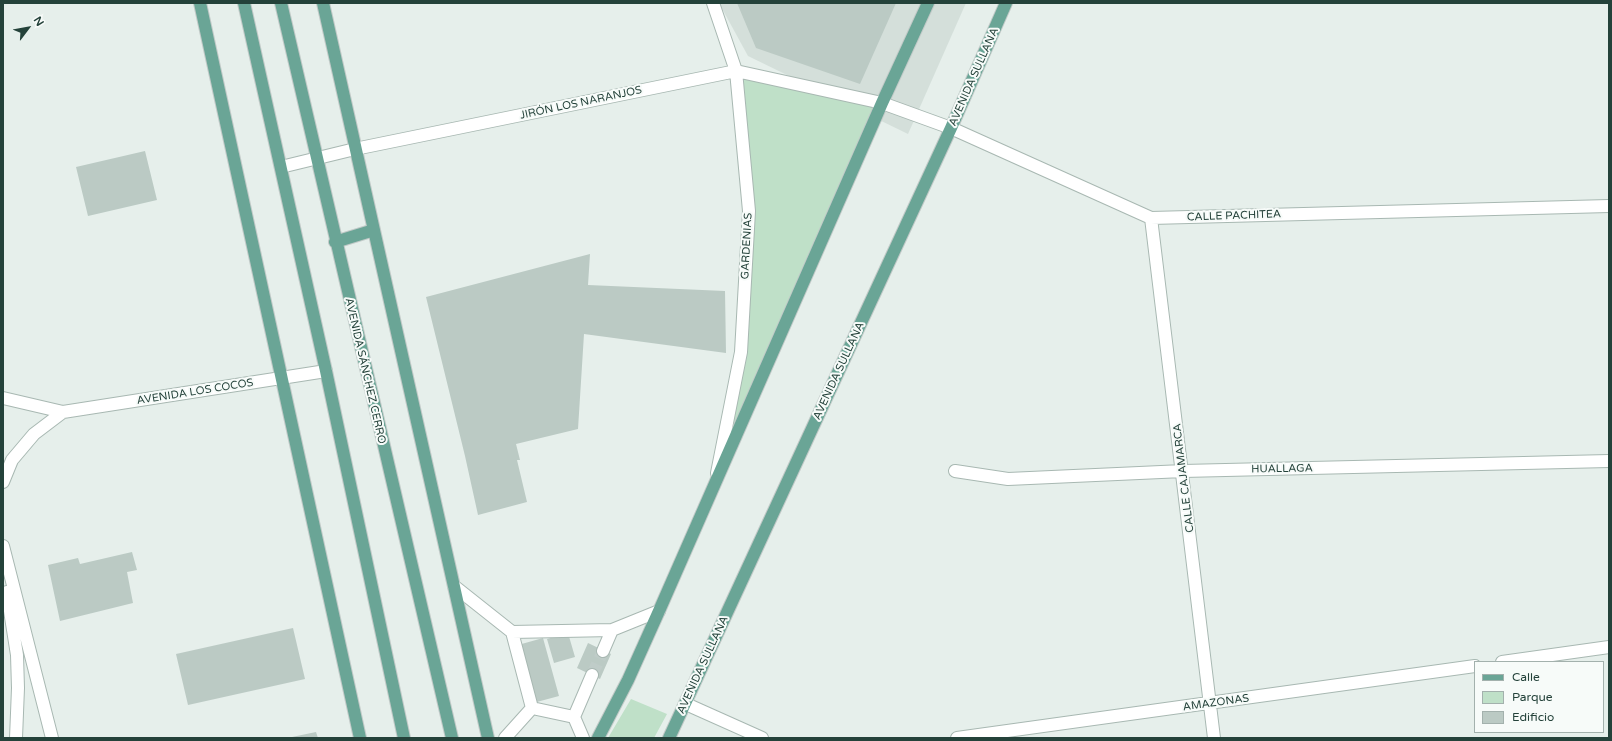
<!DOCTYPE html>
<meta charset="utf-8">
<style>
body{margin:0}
#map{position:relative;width:1612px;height:741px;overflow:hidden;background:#e6efeb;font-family:"Varela Round",sans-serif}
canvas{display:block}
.frame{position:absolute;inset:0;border:4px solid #24423a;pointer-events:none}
.legend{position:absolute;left:1474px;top:661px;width:130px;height:72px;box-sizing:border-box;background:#f7fbf9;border:1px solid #a3b1ad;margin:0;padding:5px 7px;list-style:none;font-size:12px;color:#24423a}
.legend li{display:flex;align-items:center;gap:8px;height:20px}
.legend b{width:20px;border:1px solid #a3b1ad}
.north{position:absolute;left:8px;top:8px;width:40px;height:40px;-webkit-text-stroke:3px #f7fbf9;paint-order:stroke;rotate:58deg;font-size:11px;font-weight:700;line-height:16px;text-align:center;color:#24423a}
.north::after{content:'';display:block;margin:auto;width:14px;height:18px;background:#24423a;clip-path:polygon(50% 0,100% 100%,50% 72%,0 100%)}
</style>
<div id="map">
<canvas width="1612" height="741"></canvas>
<div class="frame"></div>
<ul class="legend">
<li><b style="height:5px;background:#6aa596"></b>Calle</li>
<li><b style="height:11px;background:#bfe0c8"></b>Parque</li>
<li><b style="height:11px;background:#bbcac4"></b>Edificio</li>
</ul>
<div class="north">N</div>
</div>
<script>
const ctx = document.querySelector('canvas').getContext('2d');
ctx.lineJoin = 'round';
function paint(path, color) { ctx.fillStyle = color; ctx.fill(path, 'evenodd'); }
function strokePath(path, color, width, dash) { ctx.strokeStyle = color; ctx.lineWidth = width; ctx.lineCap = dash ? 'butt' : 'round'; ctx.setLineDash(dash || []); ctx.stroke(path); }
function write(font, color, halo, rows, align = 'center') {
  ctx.font = font + ' "Varela Round",sans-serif'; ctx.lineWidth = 4; ctx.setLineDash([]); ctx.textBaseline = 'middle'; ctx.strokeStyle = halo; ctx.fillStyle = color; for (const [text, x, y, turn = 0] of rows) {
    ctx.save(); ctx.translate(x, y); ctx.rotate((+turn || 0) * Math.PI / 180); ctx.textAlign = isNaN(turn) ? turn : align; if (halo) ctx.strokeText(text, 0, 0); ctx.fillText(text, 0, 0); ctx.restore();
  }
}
paint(new Path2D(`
 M719,3H966L908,134L748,56Z`), '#d4dfda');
paint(new Path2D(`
 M736,71L882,103L713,490L741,352L749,211Z
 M631,699L667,714L654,738H608Z`), '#bfe0c8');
paint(new Path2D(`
 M737,3H896L860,84L756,48Z
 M145,151L157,200L88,216L76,167Z
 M590,254L588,285L725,291L726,353L584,334L578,429L516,444L520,460H517L527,502L478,515L465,456L426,297Z
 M132,552L137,570L127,572L133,603L60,621L48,565L78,558L80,564Z
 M293,628L305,679L188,705L176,654Z
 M568,633L575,657L554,663L547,639Z
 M543,638L559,696L533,703L518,645Z
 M588,643L611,654L600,679L577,668Z
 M316,732L318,738H292V737Z`), '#bbcac4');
strokePath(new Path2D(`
 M592,675L603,651`), '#bfccc8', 12, [12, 6]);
const minor = new Path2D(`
 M713,3L736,71L749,211L741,352L717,473
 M281,167L355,149L736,71L882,103L951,128L1151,218L1609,206
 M1151,218L1214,738
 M3,398L63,412L326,371
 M955,471L1008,479L1183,471L1609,461
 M3,482L12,460L34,434L63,412
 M3,546L52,738
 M454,586L512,632L532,708L505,738
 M7,592L17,655L18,688L16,738
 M512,632L612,630
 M603,651L612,630L659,611
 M1502,662L1609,647
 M686,704L762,738
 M532,708L574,717
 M583,738L574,717L592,675
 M957,738L1475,666`);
const major = new Path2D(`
 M200,3L360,738
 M244,3L326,371L404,738
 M281,3L452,738
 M323,3L488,738
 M335,242L374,230
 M598,738L628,680L659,611L882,103L928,3
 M669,738L951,128L1006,3`);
strokePath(minor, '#a8b8b2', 14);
strokePath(major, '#c2cac8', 14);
strokePath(minor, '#fff', 12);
strokePath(major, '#6aa596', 12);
write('11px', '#24423a', '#f7fbf9', [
 ["AVENIDA SULLANA",974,77,-66],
 ["JIRÓN LOS NARANJOS",581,103,-12],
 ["CALLE PACHITEA",1234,216,-2],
 ["GARDENIAS",747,246,-87],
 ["AVENIDA SÁNCHEZ CERRO",365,371,77],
 ["AVENIDA SULLANA",839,371,-65],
 ["AVENIDA LOS COCOS",195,392,-9],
 ["HUALLAGA",1282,469,-1],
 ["CALLE CAJAMARCA",1184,478,-97],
 ["AVENIDA SULLANA",703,665,-65],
 ["AMAZONAS",1216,703,-8]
]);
</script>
